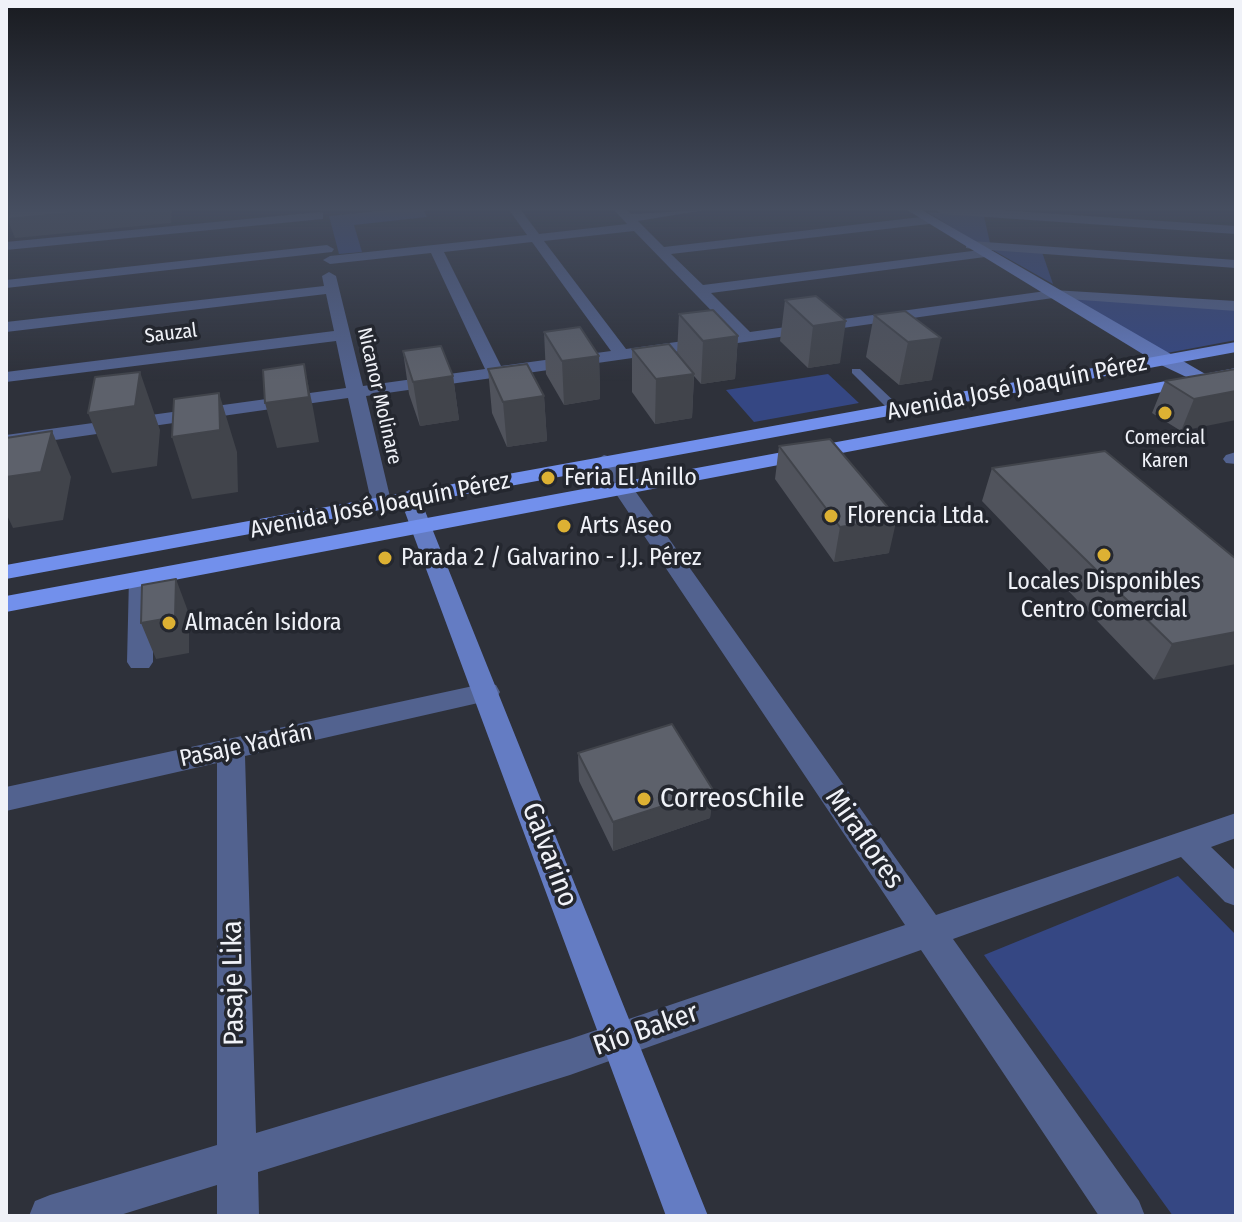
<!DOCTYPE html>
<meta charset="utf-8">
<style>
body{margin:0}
#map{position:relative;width:1242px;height:1222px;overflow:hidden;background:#2e313a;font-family:"Fira Sans Condensed",sans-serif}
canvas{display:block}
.frame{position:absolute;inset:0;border:8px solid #f0f2f8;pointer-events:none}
</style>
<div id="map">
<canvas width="1242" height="1222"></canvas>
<div class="frame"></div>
</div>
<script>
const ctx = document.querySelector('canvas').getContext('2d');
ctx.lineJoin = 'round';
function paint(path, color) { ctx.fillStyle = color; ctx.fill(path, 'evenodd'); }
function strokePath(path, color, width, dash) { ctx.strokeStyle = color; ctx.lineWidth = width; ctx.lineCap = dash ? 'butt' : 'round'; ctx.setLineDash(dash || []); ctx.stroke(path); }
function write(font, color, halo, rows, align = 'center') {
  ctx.font = font + ' "Fira Sans Condensed",sans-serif'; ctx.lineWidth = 7; ctx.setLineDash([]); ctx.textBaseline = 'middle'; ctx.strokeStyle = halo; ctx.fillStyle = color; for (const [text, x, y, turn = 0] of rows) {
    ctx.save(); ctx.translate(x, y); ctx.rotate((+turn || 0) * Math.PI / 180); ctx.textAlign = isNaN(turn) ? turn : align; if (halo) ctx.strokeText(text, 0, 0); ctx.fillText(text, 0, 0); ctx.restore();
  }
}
paint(new Path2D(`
 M387,210H432L424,211L427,217L354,225L362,252L339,254L329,216Z
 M927,212L984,216L990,243H977Z
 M991,249L1042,252L1053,284Z
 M1069,297L1236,309V340L1167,353Z
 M828,374L859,403L754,422L726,390Z
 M1178,876L1236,935V1216H1173L984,955Z`), '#354783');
paint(new Path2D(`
 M852,369H860L898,405V411H890L852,373Z`), '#52628f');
paint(new Path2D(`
 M509,210H521L539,234L627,224L614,210H627L631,214L705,210L638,221L664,247L929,216L935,220L929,224L671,254L703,285L980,250L966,248V242L971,241L1236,260V268L990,250V256L985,257L711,293L750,332L1053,290L1236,301V311L1053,298L366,396L391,501L381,507L371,501L348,398L6,447V435L346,388L336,341L6,382V372L334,331L326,294L6,332V322L324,286L322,276L329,272L336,276L363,386L485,369L431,253L330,264L323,260L330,256L527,235ZM634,231L734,334L626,349L544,241ZM532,242L611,351L501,366L444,252Z
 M936,210H999L1236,226V234L942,214Z
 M319,212L323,213V219L6,250V242Z
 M327,245L334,249L332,252L6,288V280Z
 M1236,452V464L1226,463L1223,459L1226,455Z
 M604,455L611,457L936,915L1236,813V838L1211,847L1236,871V906L1225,902L1181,857L953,939L1139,1201L1145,1216H1099L921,950L570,1075L258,1172L259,1216H217V1185L117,1216H29L35,1201L50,1195L217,1145V763L6,811V787L487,683L496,685L500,692L496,699L487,701L245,756L256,1133L570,1039L905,925L594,461Z
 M141,571L153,578V662L149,668H131L127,662L129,578Z`), '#52628f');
paint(new Path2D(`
 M907,210H922L1214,379L1205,384L1199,383L1159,364Z
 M409,490L419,496L708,1216H666L399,496Z`), '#647cc3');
paint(new Path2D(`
 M1236,342V352L6,579V565Z
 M1236,368V378L6,612V596Z`), '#7290ec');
paint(new Path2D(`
 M816,296L840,363L808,368L780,341L785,300Z
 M905,311L932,380L899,385L866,357L874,315Z
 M679,314L738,336L735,379L701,384L694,376L692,418L655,424L632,392V349L677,354Z
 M544,332L599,356L600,399L564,405L546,374Z
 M403,351L453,376L459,420L420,426L409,394Z
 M488,369L544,396L547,441L507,447L492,413Z
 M1236,369L1181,431L1152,413L1165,381Z
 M779,446L889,553L834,562L775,479Z
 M992,468L1236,559L1154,680L982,501Z
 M578,753L713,790L710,818L613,851L579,781Z`), '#50535c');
paint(new Path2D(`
 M101,210H172L171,223L15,238L7,219Z
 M846,321L840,363L808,368L813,326Z
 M738,336L735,379L701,384L703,341Z
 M941,338L932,380L899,385L908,342Z
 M599,356L600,399L564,405L562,361Z
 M304,364L313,408L319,442L277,448L265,403Z
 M140,372L160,430L157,466L112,473L88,413Z
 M694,374L692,418L655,424L656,379Z
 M453,376L459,420L420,426L413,382Z
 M1236,391V420L1181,431L1194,399Z
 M219,393L237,452L238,492L192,499L172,437Z
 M544,396L547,441L507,447L503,402Z
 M52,431L71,477L63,520L13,528L6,513V477Z
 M897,518L889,553L834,562L840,527Z
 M176,579L189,614V653L156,659L141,623Z
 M1236,632V664L1154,680L1172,644Z
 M713,790L710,818L613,851V822Z`), '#41444b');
const building = new Path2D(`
 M11,210H101L7,219Z
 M816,296L846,321L813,326L785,300Z
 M713,310L738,336L703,341L679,314Z
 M905,311L941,338L908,342L874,315Z
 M580,327L599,356L562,361L544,332Z
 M669,344L694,374L656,379L632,349Z
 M441,346L453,376L413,382L403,351Z
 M304,364L309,397L265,403L263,370Z
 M527,364L544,396L503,402L488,369Z
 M1236,369V391L1194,399L1165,381Z
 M140,372L135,406L88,413L95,377Z
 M219,393L220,430L172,437L174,399Z
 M52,431L41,472L6,477V438Z
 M830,439L897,518L840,527L779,446Z
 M1105,451L1236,559V632L1172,644L992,468Z
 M176,579L175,617L141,623L142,585Z
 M672,724L713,790L613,822L578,753Z`);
paint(building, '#5d616b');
strokePath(building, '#41444b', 2);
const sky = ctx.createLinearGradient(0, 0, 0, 381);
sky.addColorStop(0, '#191b20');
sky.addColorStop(0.55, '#464e60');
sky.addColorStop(1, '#464e6000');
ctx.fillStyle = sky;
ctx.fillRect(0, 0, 1242, 381);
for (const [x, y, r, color] of [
 [1165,413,8,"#ddb133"],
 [548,478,8,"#ddb133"],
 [831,516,8,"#ddb133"],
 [564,526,8,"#ddb133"],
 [1104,555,8,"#ddb133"],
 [385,558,8,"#ddb133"],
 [169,623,8,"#ddb133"],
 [644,799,8,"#ddb133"]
]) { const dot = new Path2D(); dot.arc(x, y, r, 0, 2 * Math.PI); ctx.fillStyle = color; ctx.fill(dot); strokePath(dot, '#24272f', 3); }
write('20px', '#f0f2f8', '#24272f', [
 ["Sauzal",171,334,-7],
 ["Nicanor Molinare",379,396,77]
]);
write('20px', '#f0f2f8', '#24272f', [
 ["Comercial",1165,438],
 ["Karen",1165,461]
]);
write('24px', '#f0f2f8', '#24272f', [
 ["Avenida José Joaquín Pérez",1017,388,-11],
 ["Avenida José Joaquín Pérez",380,506,-11],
 ["Pasaje Yadrán",246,746,-12]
]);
write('24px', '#f0f2f8', '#24272f', [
 ["Feria El Anillo",564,478],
 ["Florencia Ltda.",847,516],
 ["Arts Aseo",580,526],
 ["Parada 2 / Galvarino - J.J. Pérez",401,558],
 ["Locales Disponibles",1104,582,"center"],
 ["Centro Comercial",1104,610,"center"],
 ["Almacén Isidora",185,623]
], 'left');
write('28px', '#f0f2f8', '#24272f', [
 ["CorreosChile",660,799]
], 'left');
write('28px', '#f0f2f8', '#24272f', [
 ["Miraflores",864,839,55],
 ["Galvarino",549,855,69],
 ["Pasaje Lika",234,983,-91],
 ["Río Baker",646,1030,-19]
]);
</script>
